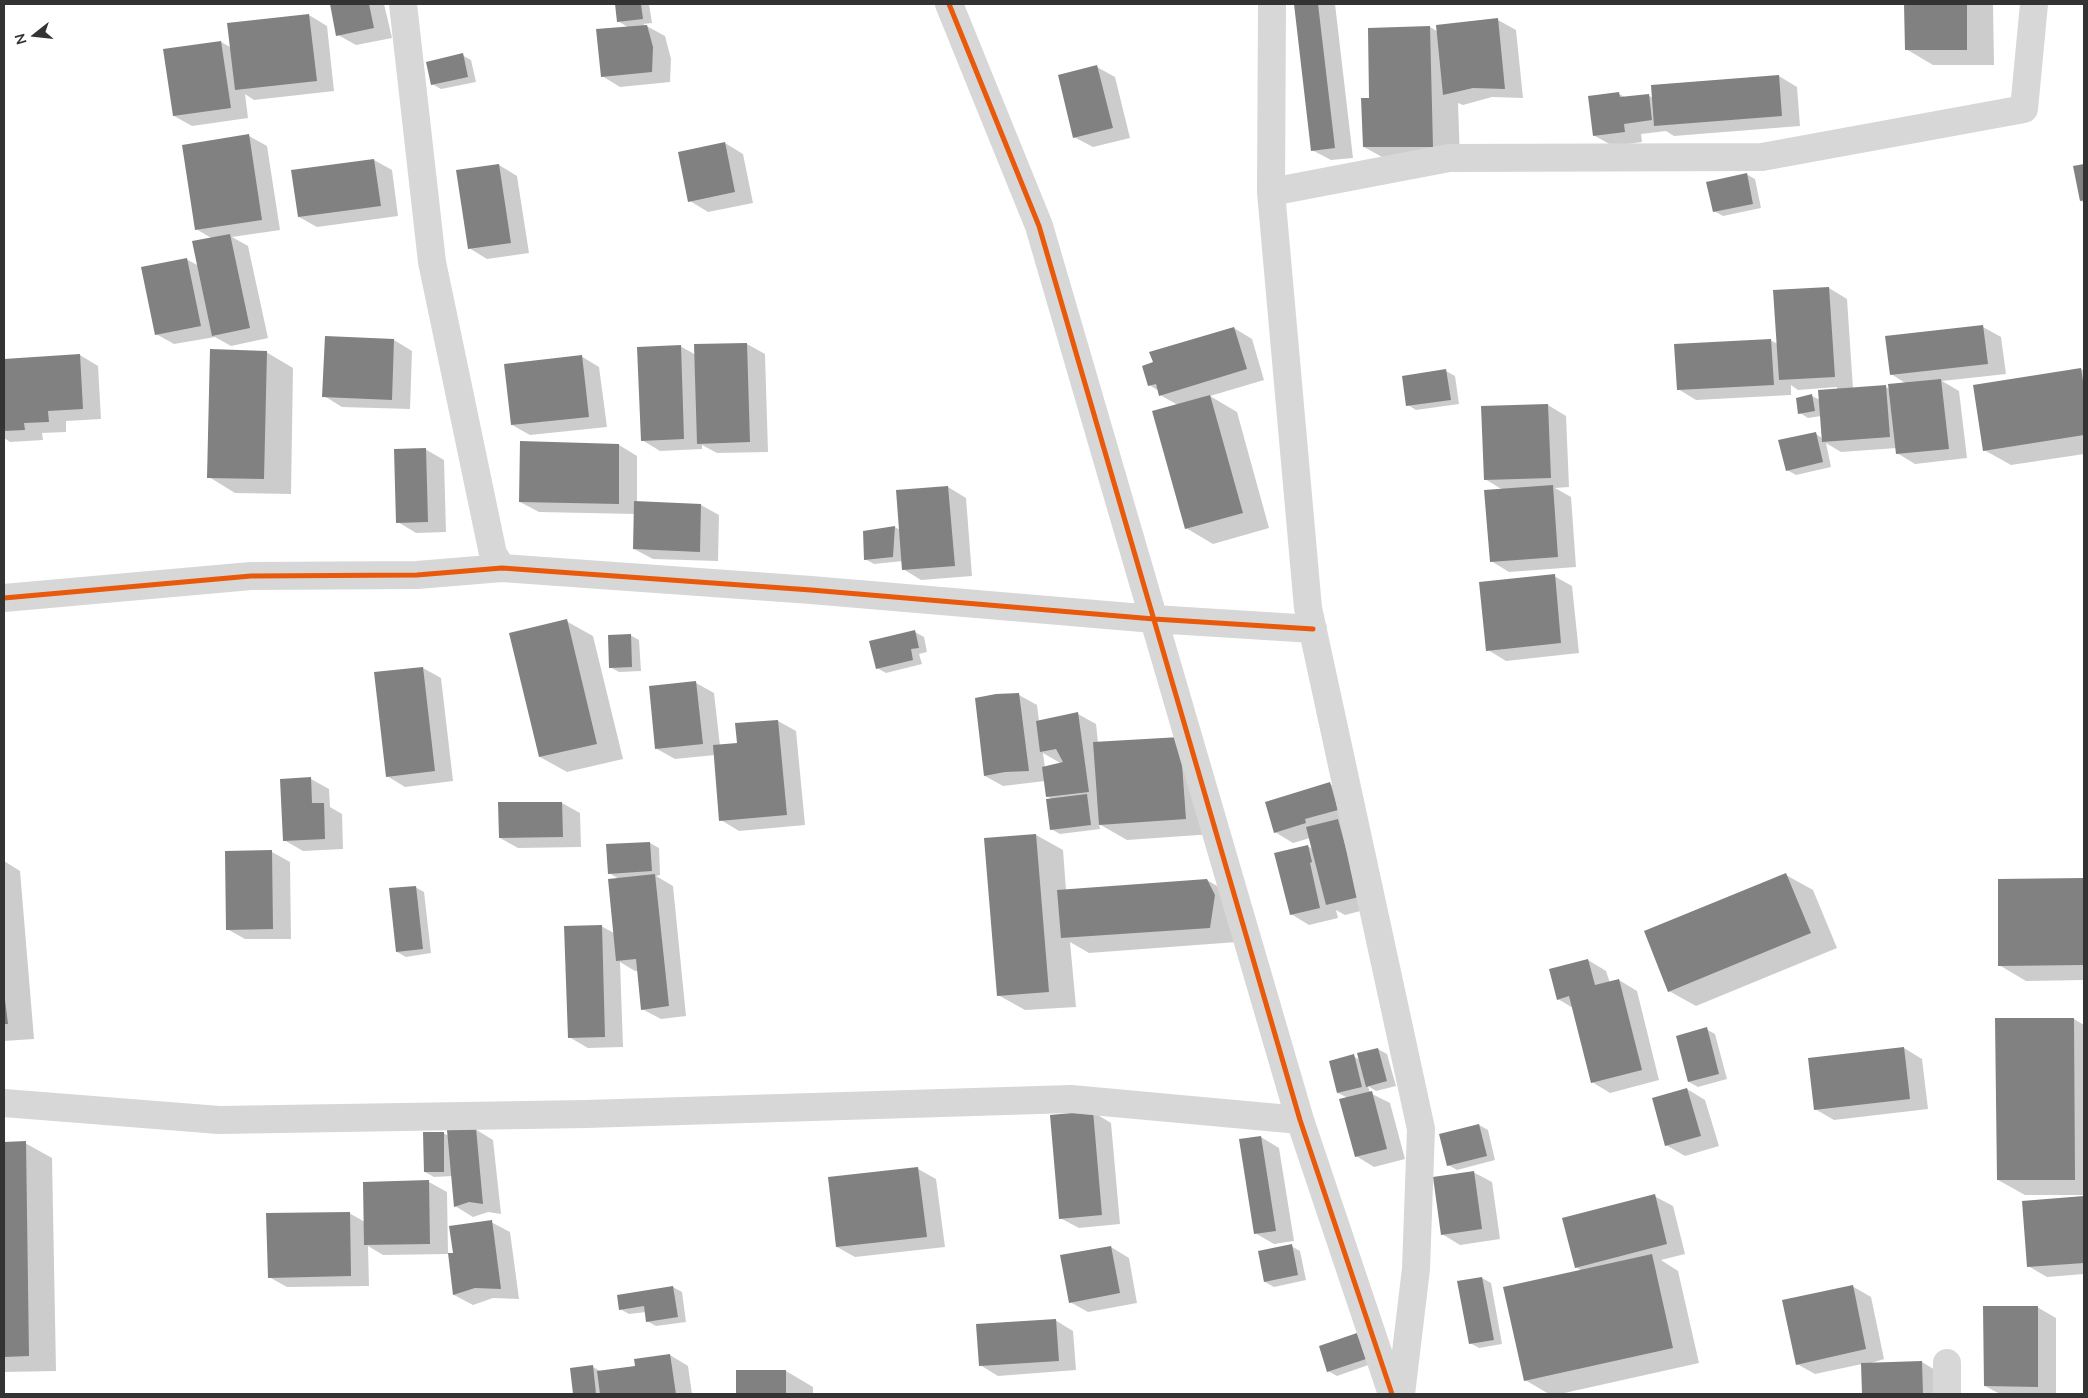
<!DOCTYPE html>
<style>
body{margin:0}
#map{position:relative;width:2088px;height:1398px;overflow:hidden;background:#fff;font-family:Mulish,sans-serif}
canvas{display:block}
.frame{position:absolute;inset:0;border:5px solid #333;pointer-events:none}
.north{position:absolute;left:10px;top:10px;width:50px;height:50px;-webkit-text-stroke:4px #fff;paint-order:stroke;rotate:254deg;font-size:14px;font-weight:700;line-height:20px;text-align:center;color:#333}
.north::after{content:'';display:block;margin:auto;width:18px;height:22px;background:#333;clip-path:polygon(50% 0,100% 100%,50% 72%,0 100%)}
</style>
<div id="map">
<canvas width="2088" height="1398"></canvas>
<div class="frame"></div>
<div class="north">N</div>
</div>
<script>
const ctx = document.querySelector('canvas').getContext('2d');
ctx.lineJoin = 'round';
function paint(path, color) { ctx.fillStyle = color; ctx.fill(path, 'evenodd'); }
function strokePath(path, color, width, dash) { ctx.strokeStyle = color; ctx.lineWidth = width; ctx.lineCap = dash ? 'butt' : 'round'; ctx.setLineDash(dash || []); ctx.stroke(path); }
paint(new Path2D(`
 M331,4H384L392,38L356,45L338,35Z
 M616,4H649L652,23L643,24L665,36L671,59L670,82L620,87L602,76L629,28L618,21Z
 M1295,4H1335L1353,158L1331,160L1312,150Z
 M1906,4H1993L1994,65H1933L1906,49Z
 M309,15L327,26L334,91L254,100L245,94L248,118L192,126L174,116L221,42L232,48Z
 M1498,20L1516,30L1523,98L1492,97L1463,105L1458,103L1460,161L1391,162L1364,147L1370,99L1369,29L1430,27L1438,32Z
 M462,55L471,60L476,82L441,89L432,84Z
 M1097,67L1115,77L1130,138L1093,147L1074,137Z
 M1779,76L1797,87L1800,126L1674,136L1666,131L1641,134L1642,142L1613,146L1595,136L1619,94L1626,98L1648,95L1653,98Z
 M249,136L267,146L280,230L232,237L248,246L268,338L231,346L215,337L174,344L156,334L186,259L199,266L213,239L196,229Z
 M725,143L743,154L753,203L708,212L690,201Z
 M374,160L392,170L398,216L317,227L299,217Z
 M499,165L517,176L529,253L487,259L469,248Z
 M2084,165V203L2081,201L2074,167Z
 M1746,174L1755,179L1761,208L1723,216L1714,211Z
 M1829,288L1847,299L1853,389L1885,386L1889,389L1907,384L1891,374L1983,327L2001,337L2006,374L1942,381L1959,391L1967,458L1915,464L1897,453V448L1841,452L1826,443L1831,467L1796,475L1787,470L1816,434L1822,438L1821,416L1808,418L1800,413L1812,396L1820,400L1837,390V387L1798,390L1791,385V395L1696,400L1678,389L1770,340L1778,344L1774,291Z
 M1234,328L1252,339L1264,380L1210,396L1237,412L1269,528L1213,544L1186,528L1178,405L1160,395L1159,391L1149,385L1154,363Z
 M394,340L412,351L410,409L342,407L324,396Z
 M747,344L765,354L768,452L717,453L702,445V449L660,451L642,440L680,346L696,355L695,345Z
 M266,352L293,368L291,494L235,493L209,477Z
 M80,355L98,366L101,419L66,421V432L42,433L43,440L10,442L4,438V360Z
 M581,356L599,367L607,427L530,435L512,425Z
 M2081,369L2084,371V454L2011,465L1984,450Z
 M1446,371L1455,376L1459,404L1416,410L1408,405Z
 M1548,405L1566,416L1569,487L1555,488L1571,497L1576,567L1509,572L1491,561L1503,490L1485,479L1482,407Z
 M521,443L619,445L637,456V502L701,505L719,515L718,561L653,559L634,549L635,514L539,512L520,502Z
 M425,449L444,460L446,532L416,533L398,522Z
 M948,487L966,498L972,576L921,580L903,569V561L874,564L865,559L895,527L900,530Z
 M1554,576L1572,586L1579,653L1506,661L1488,650Z
 M566,621L593,636L623,759L567,772L540,757Z
 M915,632L924,637L927,652L919,654L922,664L886,673L877,668Z
 M630,635L639,640L641,671L619,672L610,667Z
 M423,668L441,678L453,781L405,787L387,776Z
 M696,683L714,693L720,746L738,744L736,724L778,721L796,731L805,825L739,831L721,820L715,755L675,759L657,749Z
 M1019,695L1037,705L1039,721L1078,714L1096,724L1098,743L1180,738L1213,834L1127,840L1099,824L1100,829L1060,834L1051,829L1053,800L1047,796L1045,781L1003,786L985,776ZM1043,753L1062,764L1045,768Z
 M311,779L329,789L330,807L342,814L343,849L303,851L284,840Z
 M1330,784L1348,794L1376,907L1345,915L1336,910L1338,918L1309,925L1291,914L1308,846L1312,849L1310,838L1293,843L1275,832Z
 M562,803L580,813L581,847L518,848L500,838Z
 M1036,835L1063,850L1066,890L1207,880L1234,896L1237,942L1089,953L1070,942L1076,1007L1025,1010L998,995Z
 M650,843L659,848L660,875L656,876L673,886L686,1016L661,1019L642,1009L639,971H635L620,962L623,1047L588,1048L569,1037L601,926L614,933L619,879L609,873Z
 M272,852L290,862L291,939H245L227,929Z
 M4,861L20,871L34,1039L4,1041Z
 M1786,875L1813,890L1837,948L1696,1006L1669,991Z
 M2084,879V980L2026,981L1999,965V880Z
 M415,887L424,892L431,953L406,957L397,952Z
 M1588,960L1606,971L1610,983L1619,980L1637,991L1659,1080L1610,1093L1592,1082L1573,1008L1558,999Z
 M2074,1019L2084,1025V1195H2025L1998,1180Z
 M1706,1029L1715,1034L1727,1079L1698,1087L1689,1082Z
 M1904,1048L1922,1059L1928,1109L1834,1120L1815,1109Z
 M1378,1049L1387,1054L1396,1086L1376,1091L1368,1086L1370,1093L1390,1103L1405,1159L1374,1167L1356,1156L1348,1098L1338,1093L1353,1056L1360,1060Z
 M1687,1089L1705,1100L1719,1146L1685,1156L1666,1145Z
 M1093,1112L1111,1123L1120,1224L1079,1228L1060,1218Z
 M1479,1125L1488,1130L1495,1160L1457,1170L1448,1165Z
 M475,1129L493,1140L501,1214L488,1212L473,1217L455,1206L453,1176L434,1177L425,1172L443,1133L449,1136Z
 M1261,1137L1279,1148L1294,1241L1274,1244L1255,1233Z
 M4,1143H25L52,1158L56,1371L4,1372Z
 M918,1169L936,1179L945,1247L855,1257L837,1247Z
 M1473,1172L1492,1182L1500,1239L1460,1245L1442,1234Z
 M429,1182L447,1192L448,1254L383,1255L368,1246L369,1286L287,1287L269,1277L349,1213L365,1222Z
 M1654,1196L1673,1206L1685,1254L1661,1260L1678,1271L1699,1363L1560,1394H1549L1525,1380L1582,1271L1576,1267Z
 M2084,1198V1274L2047,1277L2028,1266L2023,1202Z
 M491,1222L510,1232L519,1299L493,1298L473,1305L454,1295L449,1254H454Z
 M1291,1246L1300,1251L1306,1280L1274,1287L1265,1282Z
 M1111,1247L1129,1258L1137,1303L1088,1312L1070,1302Z
 M1482,1278L1491,1283L1502,1344L1479,1348L1470,1343Z
 M1852,1286L1871,1297L1884,1359L1868,1364L1922,1362L1940,1373L1941,1394H1863L1862,1364L1815,1374L1797,1364Z
 M673,1287L682,1292L686,1322L656,1326L647,1321L646,1312L629,1314L620,1309Z
 M2037,1307L2056,1318V1394H2000L1985,1386Z
 M1055,1320L1073,1331L1076,1370L998,1376L980,1365Z
 M1357,1335L1374,1363L1337,1376L1328,1371Z
 M670,1355L688,1366L692,1394H574L572,1369L593,1367L602,1372L636,1367L635,1360Z
 M737,1371H786L813,1387V1394H737Z`), '#0003');
paint(new Path2D(`
 M330,4H369L374,28L336,36Z
 M615,4H641L643,19L617,22Z
 M1294,4H1318L1335,148L1311,151Z
 M1904,4H1967V50H1905Z
 M309,14L317,81L235,90L227,23Z
 M1498,18L1505,89L1473,88L1443,95L1436,25Z
 M647,25L653,47L652,72L601,77L596,29Z
 M1430,26L1433,147H1363L1361,98H1369L1368,28Z
 M221,41L231,108L173,116L163,49Z
 M463,53L468,77L431,85L426,62Z
 M1097,65L1113,128L1073,138L1058,75Z
 M1779,75L1782,116L1654,126L1651,85Z
 M1619,92L1620,97L1649,94L1652,120L1624,124L1625,132L1593,136L1588,96Z
 M249,134L262,220L195,230L182,145Z
 M725,142L735,192L688,202L678,152Z
 M374,159L381,206L298,217L291,170Z
 M499,164L511,243L468,249L456,170Z
 M2084,164V200L2080,201L2073,166Z
 M1747,173L1753,204L1713,212L1706,182Z
 M230,234L250,328L212,336L192,241Z
 M187,258L201,326L155,335L141,267Z
 M1829,287L1835,377L1779,380L1773,290Z
 M1983,325L1988,364L1890,375L1885,336Z
 M1234,327L1247,369L1159,396L1156,384L1148,386L1142,366L1153,362L1149,352Z
 M325,336L394,339L392,400L322,397Z
 M1771,339L1774,385L1677,390L1674,344Z
 M747,343L750,442L697,444L694,344Z
 M681,345L684,439L641,441L637,347Z
 M210,349L267,351L264,479L207,478Z
 M80,354L83,409L48,411L49,422L24,423L25,430L4,431V359Z
 M582,355L589,417L511,425L504,364Z
 M2081,368L2084,388V435L1983,451L1973,385Z
 M1446,369L1451,400L1406,406L1402,376Z
 M1941,379L1949,449L1896,454L1888,384Z
 M1886,385L1890,437L1822,442L1818,390Z
 M1812,394L1815,411L1798,414L1796,398Z
 M1210,395L1243,513L1185,529L1152,411Z
 M1548,404L1551,478L1484,480L1481,406Z
 M1816,432L1823,462L1786,471L1778,440Z
 M520,441L619,444V504L519,502Z
 M426,448L428,522L396,523L394,449Z
 M1553,485L1558,557L1490,562L1484,490Z
 M948,486L955,566L902,570L896,490Z
 M634,501L701,504L700,552L633,549Z
 M895,526L893,557L864,560L863,531Z
 M1555,574L1561,643L1486,651L1479,582Z
 M567,619L597,744L539,757L509,633Z
 M915,630L919,648L911,649L913,660L876,669L869,641Z
 M631,634L632,667L609,668L608,635Z
 M423,667L435,771L386,777L374,672Z
 M696,681L703,744L655,749L649,686Z
 M1019,693L1029,771L1005,772L984,776L975,698L996,694Z
 M1078,712L1089,792L1046,797L1042,767L1063,762L1056,749L1040,752L1036,721Z
 M778,720L787,815L719,821L713,745L737,743L735,723Z
 M1180,737L1186,819L1099,825L1093,742Z
 M311,777L312,803H324L325,839L283,841L280,779Z
 M1330,782L1338,810L1305,819L1306,823L1274,833L1265,802Z
 M1087,794L1091,825L1050,830L1046,799Z
 M498,802H562L563,837L499,838Z
 M1338,819L1359,897L1326,905L1306,827Z
 M1036,834L1049,992L997,996L984,838Z
 M650,842L652,871L608,874L606,844Z
 M1308,845L1312,862L1310,863L1320,908L1290,915L1274,853Z
 M272,850L273,929L226,930L225,851Z
 M1786,873L1811,933L1668,992L1644,931Z
 M655,874L669,1006L641,1010L636,959L616,961L608,879Z
 M2084,878V965L1998,966V879Z
 M1207,879L1215,895L1210,928L1061,938L1057,890Z
 M416,886L423,949L396,952L389,888Z
 M602,925L605,1037L568,1038L564,926Z
 M1588,959L1595,985L1619,979L1642,1070L1591,1083L1569,996L1557,1000L1549,969Z
 M4,992L8,1024H4Z
 M1995,1018H2074L2075,1180H1997Z
 M1707,1027L1719,1074L1688,1082L1676,1036Z
 M1904,1047L1910,1099L1814,1110L1808,1058Z
 M1378,1048L1387,1081L1366,1087L1357,1053Z
 M1354,1054L1362,1087L1337,1093L1329,1061Z
 M1687,1088L1701,1136L1665,1146L1652,1098Z
 M1372,1091L1387,1149L1355,1157L1339,1099Z
 M1093,1111L1102,1215L1059,1219L1050,1115Z
 M1479,1124L1487,1156L1447,1166L1439,1134Z
 M476,1128L483,1204L469,1202L454,1207L447,1130Z
 M423,1132H444V1172H424Z
 M1261,1136L1276,1231L1254,1234L1239,1139Z
 M26,1141L29,1356L4,1357V1142Z
 M918,1167L927,1237L836,1247L828,1177Z
 M1474,1171L1482,1229L1441,1235L1433,1177Z
 M429,1180L430,1244L364,1245L363,1182Z
 M1655,1194L1667,1244L1575,1268L1562,1218Z
 M2084,1196V1263L2027,1267L2022,1201Z
 M350,1212L351,1276L268,1278L266,1213Z
 M492,1220L501,1289L475,1288L453,1295L448,1253H453L449,1226Z
 M1292,1244L1298,1275L1264,1282L1258,1251Z
 M1111,1246L1120,1293L1069,1303L1060,1255Z
 M1652,1254L1673,1348L1524,1381L1503,1287Z
 M1482,1277L1494,1340L1469,1344L1457,1281Z
 M1853,1285L1866,1349L1796,1365L1782,1300Z
 M673,1286L678,1317L646,1322L644,1306L619,1310L617,1295Z
 M1983,1306H2038V1387L1984,1386Z
 M1056,1319L1059,1361L979,1366L976,1324Z
 M1357,1333L1366,1359L1327,1372L1319,1346Z
 M670,1354L676,1394H600L597,1371L635,1366L634,1359Z
 M1922,1361L1923,1394H1862L1861,1363Z
 M593,1365L596,1394H573L570,1368Z
 M736,1370H786V1394H736Z`), '#818181');
strokePath(new Path2D(`
 M403,4L432,262L493,554L502,568
 M949,4L1039,226L1300,1120L1392,1394
 M1272,4L1271,192L1308,608L1421,1129L1416,1269L1401,1394
 M1271,192L1449,158L1762,157L2024,109L2034,4
 M4,598L251,576L417,575L502,568L811,590L1154,619L1313,629
 M4,1103L219,1120L586,1114L1071,1099L1300,1120
 M1947,1363V1394`), '#d7d7d7', 28);
strokePath(new Path2D(`
 M949,4L1039,226L1300,1120L1392,1394
 M4,598L251,576L417,575L502,568L811,590L1154,619L1313,629`), '#e8590c', 5);
</script>
